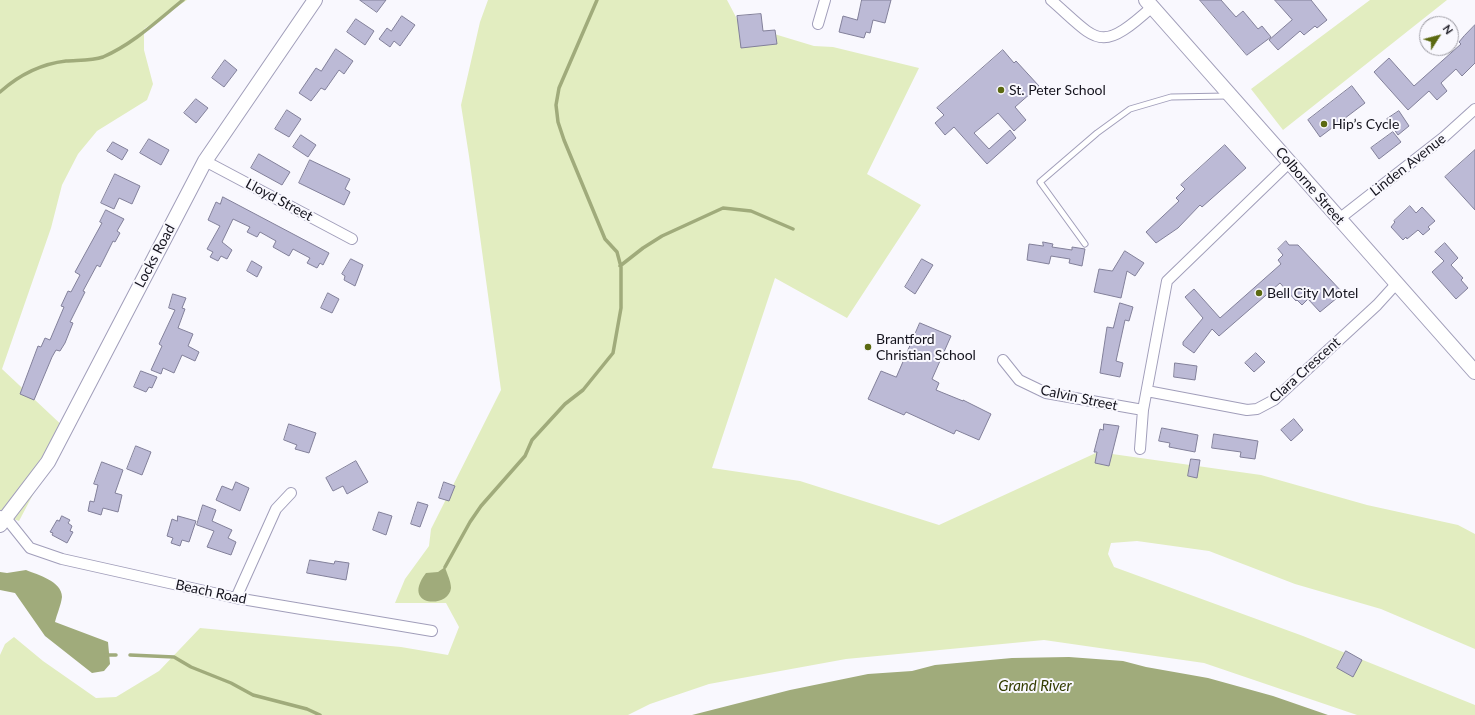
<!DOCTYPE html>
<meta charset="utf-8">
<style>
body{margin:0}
#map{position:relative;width:1475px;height:715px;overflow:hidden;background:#f9f8fe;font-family:Lato,sans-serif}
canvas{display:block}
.north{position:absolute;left:1419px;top:16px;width:40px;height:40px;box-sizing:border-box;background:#f9f8fe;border:1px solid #9d9ca4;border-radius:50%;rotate:54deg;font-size:11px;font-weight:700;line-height:16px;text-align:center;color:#14131d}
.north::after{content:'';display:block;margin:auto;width:14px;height:18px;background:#5b6911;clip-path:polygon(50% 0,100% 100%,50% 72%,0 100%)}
</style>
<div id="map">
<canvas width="1475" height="715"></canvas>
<div class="north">N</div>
</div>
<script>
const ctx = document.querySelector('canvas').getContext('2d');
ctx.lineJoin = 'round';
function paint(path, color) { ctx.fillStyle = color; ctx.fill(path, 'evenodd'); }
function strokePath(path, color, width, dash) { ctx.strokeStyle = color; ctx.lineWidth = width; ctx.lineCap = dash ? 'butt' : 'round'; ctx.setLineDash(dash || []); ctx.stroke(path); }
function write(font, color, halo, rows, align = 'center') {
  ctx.font = font + ' Lato,sans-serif'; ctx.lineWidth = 4; ctx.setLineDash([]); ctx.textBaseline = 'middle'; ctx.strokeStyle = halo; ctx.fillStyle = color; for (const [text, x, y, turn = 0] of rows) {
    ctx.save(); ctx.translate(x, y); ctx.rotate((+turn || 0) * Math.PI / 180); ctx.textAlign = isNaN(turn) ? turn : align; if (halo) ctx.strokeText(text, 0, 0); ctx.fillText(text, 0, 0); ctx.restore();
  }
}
paint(new Path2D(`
 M0,0H187L144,29V50L153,84L147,100L97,131L78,154L62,185L51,228L2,369L67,430L19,521L0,514Z
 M488,0H727L737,19L761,30L814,46L833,47L919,68L867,174L921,205L847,318L775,278L712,468L800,481L939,525L1098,452L1261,475L1367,505L1458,525L1475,534V649L1381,609L1295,584L1209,551L1137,541L1111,543L1108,554L1114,567L1303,636L1475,705V715H1357L1204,663L1044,640L846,659L709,684L650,704L628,715H0V655L5,644L14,637L43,661L96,698L116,697L159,671L200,628L401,647L448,655L459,627L446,603H395L405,579L429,546L431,529L501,390L469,156L461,105L480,22Z
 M1370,0H1447L1283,130L1251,89Z`), '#e2edc0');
paint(new Path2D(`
 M445,567C447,574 451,581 451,588C449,609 400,607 426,573L438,572Z
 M26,570C38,575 62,581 62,597C61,605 57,614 55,622L108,642L110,664L104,671L92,673L45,636L15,593L0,590V572L7,573Z
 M1069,657L1123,661L1146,667L1208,678L1273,696L1328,715H692L790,690L868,674L912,671L935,665L1012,658Z`), '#a0ab7b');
strokePath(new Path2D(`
 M0,92C19,75 40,64 66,61C77,60 92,61 103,57C133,44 157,21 183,0
 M620,266L643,248L662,236L723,208L751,211L793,229
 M445,567L470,522L481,506L525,456L532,440L565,404L583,390L613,353L621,308V267L617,252L605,239L564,140L558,122L556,105L559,88L597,0
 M106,655H116
 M130,655L174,657L191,667L231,683L253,695L307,709L320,715`), '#a0ab7b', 3.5);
const building = new Path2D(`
 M360,0H386L377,12Z
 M862,0H891L885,23L873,20L870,33L866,32L864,38L839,32L843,16L857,20Z
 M1200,0H1221L1236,17L1243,11L1258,29L1262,26L1271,37L1247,55Z
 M1275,0H1311L1327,20L1317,28L1315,26L1304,35L1300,31L1278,50L1269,40L1292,20Z
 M761,14L763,31L775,30L777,44L741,48L737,16Z
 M402,16L415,25L400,46L394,41L390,47L379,39L387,28L391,31Z
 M356,19L374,31L365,45L347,32Z
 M1475,25V63L1462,76L1456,69L1441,83L1447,91L1437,100L1429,91L1408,110L1374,72L1389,58L1414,86L1461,44L1459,42L1464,36Z
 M336,49L353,61L344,74L339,70L325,90L321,88L311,101L299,93L316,68L321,71Z
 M1003,50L1014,63L1016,61L1039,86L1015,107L1026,120L1014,131L998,113L974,133L989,149L1010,130L1016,138L987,164L954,127L945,135L935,123L944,115L937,108Z
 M225,60L237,70L224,87L212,78Z
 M1352,86L1365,103L1320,137L1308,120Z
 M196,99L208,108L196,123L184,113Z
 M287,110L301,119L289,137L275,129Z
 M1399,111L1409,126L1398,135L1387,119Z
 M1393,132L1401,142L1379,159L1371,148Z
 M301,135L316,145L308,157L293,147Z
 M149,139L169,150L161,165L140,153Z
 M113,142L128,150L122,160L107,151Z
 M1225,145L1246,168L1202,207L1200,205L1178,228L1156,243L1146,232L1179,201L1176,198L1185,189L1181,185Z
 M1475,150V210L1445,177Z
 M259,154L290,172L282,185L251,168Z
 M310,160L350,179L345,189L350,192L344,205L299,183Z
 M115,174L140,186L132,204L119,198L114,209L101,203Z
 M223,197L329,253L323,265L320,263L317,268L307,263L310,258L293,249L289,256L273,247L276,241L260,232L257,237L247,232L250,227L233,219L222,242L232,250L227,259L221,256L218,261L210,257L213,252L207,249L220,226L208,220L216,202L220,204Z
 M1410,206L1416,213L1422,207L1435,221L1428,227L1430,229L1423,235L1418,230L1407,239L1406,237L1403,240L1391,227L1395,222L1394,221Z
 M106,210L124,219L117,231L120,233L115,242L113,241L100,267L97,265L83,291L85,292L70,322L73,323L65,343L60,351L56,350L52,357L34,400L20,394L38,346L41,347L45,338L50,340L64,307L61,306L68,291L71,292L80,275L75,272L102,223L100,222Z
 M1286,241L1289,245H1298L1343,293L1320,312L1308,299L1302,305L1297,300L1296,301L1280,283L1219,336L1212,329L1194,353L1183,345V342L1203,318L1185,297L1194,289L1220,318L1281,264L1278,260L1283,255L1278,249Z
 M1043,242L1053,244L1052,247L1072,250V247L1085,249L1082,266L1069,263L1070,259L1051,256L1049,264L1027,260L1029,244L1043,246Z
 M1445,243L1458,258L1451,265L1463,278L1461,280L1468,288L1456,299L1432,272L1444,261L1435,252Z
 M1125,251L1144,263L1135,276L1127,271L1121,298L1094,292L1099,269L1112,271Z
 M351,259L363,265L355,286L344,280L345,276L342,274Z
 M922,259L933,265L915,294L905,287Z
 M252,261L262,267L257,277L247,271Z
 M328,293L339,299L332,313L321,308Z
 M173,294L186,298L182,308L185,309L178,328L193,334L188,346L199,352L195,361L182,355L174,373L163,368L161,374L151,370L162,346L159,344L175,310L169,308Z
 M1120,303L1133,307L1129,321L1125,320L1116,361L1123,363L1120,377L1100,373L1107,327L1113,328Z
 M920,323L951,336L932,379L939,383L936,390L963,401V400L991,414L979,440L956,430L954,434L906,412L904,415L868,399L881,371L896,377Z
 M1256,353L1265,362L1254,372L1245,363Z
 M1175,363L1197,366L1195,380L1174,377Z
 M141,371L157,377L152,388L149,387L146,392L134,387Z
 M1294,419L1303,430L1291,441L1281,430Z
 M289,424L316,433L309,453L295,449L297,445L284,440Z
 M1104,424L1119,426L1109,466L1095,463L1097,452H1094L1100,429L1103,430Z
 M1162,428L1198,435L1195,452L1169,447L1170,443L1159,441Z
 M1214,434L1258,441L1255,459L1240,457L1241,452L1212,448Z
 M136,446L151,452L142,475L127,469Z
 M1191,459L1200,460L1197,478L1188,476Z
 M356,461L368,482L347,494L343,486L333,491L326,478Z
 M102,462L123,470L115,493L122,495L118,512L103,508L101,515L88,511L90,501L94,502L98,485L94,484Z
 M236,482L249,488L240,511L216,500L222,486L232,490Z
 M444,482L455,486L449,501L439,498Z
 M418,502L428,505L420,527L411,524Z
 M203,505L216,510L212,521L232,530L228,538L236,542L231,555L207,547L214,531L197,525Z
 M379,512L392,516L386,535L373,530Z
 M62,516L70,520L68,523L72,526L70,531L73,532L67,543L52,535L53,533L50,532L57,520L59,521Z
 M178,516L196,521L189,542L182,540L180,546L171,543L173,538L167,536L172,519L177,521Z
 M310,560L334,564L335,561L349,563L346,580L307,573Z
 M1346,651L1362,660L1353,677L1337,668Z`);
paint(building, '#bcbad6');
strokePath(building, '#82809a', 1);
const lane = new Path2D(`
 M1085,244L1040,182L1097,133L1130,109L1171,97L1227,96`);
const street = new Path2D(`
 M1051,0C1098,41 1099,55 1152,7
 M818,24L825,0
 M205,161L352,239
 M1339,219L1444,137L1475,109
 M1003,360L1019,380L1046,393L1143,410
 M1147,391L1247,410L1257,409L1274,400L1377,305L1397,283
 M1140,449L1143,410L1167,281L1290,162
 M0,516L6,518L30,548L62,559L236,598L432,631
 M236,598L276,509L291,493`);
const secondary = new Path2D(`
 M1146,0L1475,372
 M0,525L48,462L205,161L315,0`);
strokePath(lane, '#a19eba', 7);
strokePath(street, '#a19eba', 12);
strokePath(secondary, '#a19eba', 16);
strokePath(lane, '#fff', 5);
strokePath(street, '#fff', 10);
strokePath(secondary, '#fff', 14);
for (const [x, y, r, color] of [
 [1001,90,4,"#5b6911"],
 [1324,124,4,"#5b6911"],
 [1259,293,4,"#5b6911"],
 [868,347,4,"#5b6911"]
]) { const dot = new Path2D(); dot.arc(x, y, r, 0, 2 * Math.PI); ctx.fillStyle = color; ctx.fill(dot); strokePath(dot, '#f9f8fe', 1.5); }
write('14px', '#14131d', '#f9f8fe', [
 ["St. Peter School",1009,90],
 ["Hip’s Cycle",1332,124],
 ["Bell City Motel",1267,293],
 ["Brantford",876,339],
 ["Christian School",876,355]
], 'left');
write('14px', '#14131d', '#f9f8fe', [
 ["Linden Avenue",1408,165,-38],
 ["Colborne Street",1310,186,49],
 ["Lloyd Street",279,200,28],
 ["Locks Road",155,256,-62],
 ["Clara Crescent",1305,370,-42],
 ["Calvin Street",1079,398,12],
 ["Beach Road",211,592,12]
]);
write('italic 15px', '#333c00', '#f9f8fe', [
 ["Grand River",1035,686]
]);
</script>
